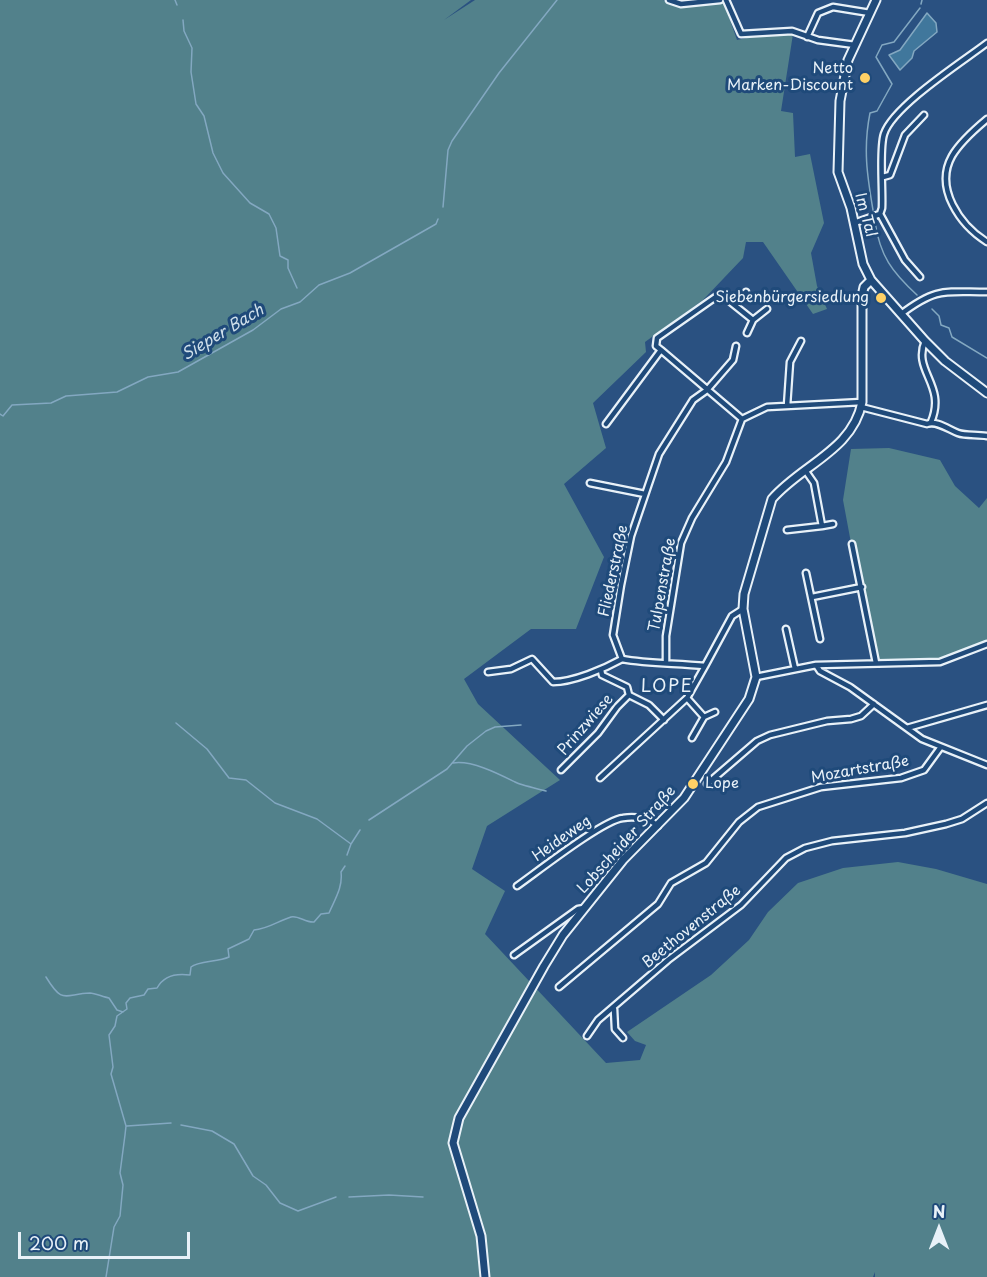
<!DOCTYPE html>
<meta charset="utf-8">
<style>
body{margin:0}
#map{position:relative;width:987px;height:1277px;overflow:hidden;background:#2a5181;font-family:"Playpen Sans",sans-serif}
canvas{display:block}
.north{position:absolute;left:909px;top:1199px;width:60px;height:60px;-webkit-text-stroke:4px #1f4a7a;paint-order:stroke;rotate:0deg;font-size:16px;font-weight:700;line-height:24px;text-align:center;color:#e8f1f8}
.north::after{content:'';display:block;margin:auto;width:21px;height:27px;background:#e8f1f8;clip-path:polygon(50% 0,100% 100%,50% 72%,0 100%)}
.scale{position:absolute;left:18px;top:1232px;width:172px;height:27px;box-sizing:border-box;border:3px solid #e8f1f8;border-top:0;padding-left:8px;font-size:18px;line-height:21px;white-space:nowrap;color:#e8f1f8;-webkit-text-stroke:4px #1f4a7a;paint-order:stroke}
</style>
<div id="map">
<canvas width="987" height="1277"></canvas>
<div class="north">N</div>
<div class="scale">200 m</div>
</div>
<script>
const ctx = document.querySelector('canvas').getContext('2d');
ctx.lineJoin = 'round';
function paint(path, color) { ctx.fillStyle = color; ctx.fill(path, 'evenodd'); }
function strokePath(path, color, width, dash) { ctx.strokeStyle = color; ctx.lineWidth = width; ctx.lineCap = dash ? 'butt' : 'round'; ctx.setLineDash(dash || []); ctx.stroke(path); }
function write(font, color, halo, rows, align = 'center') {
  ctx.font = font + ' "Playpen Sans",sans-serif'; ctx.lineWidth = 6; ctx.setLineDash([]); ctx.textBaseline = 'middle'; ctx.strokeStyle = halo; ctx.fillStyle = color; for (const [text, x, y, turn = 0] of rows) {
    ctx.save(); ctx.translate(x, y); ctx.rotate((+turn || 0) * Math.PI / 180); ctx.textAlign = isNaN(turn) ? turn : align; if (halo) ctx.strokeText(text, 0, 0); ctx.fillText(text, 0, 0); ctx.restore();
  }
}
paint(new Path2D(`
 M0,0H471L444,20L475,0H663L681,7L724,3L737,40L770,33L793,34L781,111L793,113L795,157L810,154L824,223L811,253L817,286L827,309L813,314L763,242H746L743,258L703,300L645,342L646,352L593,403L606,448L564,484L604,557L576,629H531L464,679L478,704L560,780L487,826L472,869L505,891L485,934L606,1063L640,1060L646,1045L635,1041L627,1032L711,975L749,940L768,912L798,883L843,868L898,862L936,869L987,884V1277H875V1272L873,1277H0Z
 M889,448L940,460L955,486L979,508L987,498V643L940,661L879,660L853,544L851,543L843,500L851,449Z`), '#52818b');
const water = new Path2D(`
 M927,13L936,23L937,32L914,51L912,58L900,70L889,55L900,50Z`);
paint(water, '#40779c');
strokePath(water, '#83a8c1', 1.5);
strokePath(new Path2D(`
 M175,0L177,5
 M921,4L922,0
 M183,20L184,31L192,48L191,72L196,104L204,116L213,153L223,173L250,203L269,214L276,228L280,256L288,260V268L297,288
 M443,207L448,150L452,141L499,73L557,0
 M873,210C867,175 863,148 870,113L877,111L892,84L876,57L882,45L894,42L920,8
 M875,222C880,256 892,272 917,295
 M932,309L939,316L941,325L949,328L952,337L987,358
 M0,414L3,416L12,405L51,403L66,396L117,392L148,377L178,372L253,330L281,309L300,302L319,285L350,273L436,224L438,219
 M176,723L207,749L229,778L246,780L275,803L317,819L351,844
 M453,763C472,760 499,774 515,782C520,785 539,789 546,791
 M369,820L447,769L467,746L486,731L495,727L521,725
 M347,855L351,844L360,830
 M46,977C63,1005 64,994 90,993C95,993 103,997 109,998L117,1010L123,1012
 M181,1125L212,1131L234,1144L253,1176L266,1185L280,1203L298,1211L336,1197
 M127,1126L171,1123
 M349,1197L389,1195L423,1197
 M106,1277L114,1227L120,1216L123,1185L120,1173L125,1135L126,1126L111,1074L113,1067L109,1035L115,1026L117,1016L127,1009L126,1003L130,998L144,995L148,989L157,988C164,975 176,973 190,975L191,967C198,961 218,962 229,957L228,949L249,939L254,930C268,929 278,921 291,917C298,915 306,923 314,922L321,914L329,913C335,899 343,887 341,872L345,866`), '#83a8c1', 1.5);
const street = new Path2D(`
 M669,0L681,4L720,0
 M726,0L741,34L792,31L818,40L855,45
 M807,37L818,13L833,7L870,13
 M987,119C975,129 960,142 952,156C934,188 960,225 987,242
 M883,177L890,175L905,135L924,115
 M880,214L882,208C883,190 879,149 884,134C893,106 962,62 987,43
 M854,223L880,214L905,260L920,277
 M735,305L746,292
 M901,314C937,287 944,292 987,292
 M747,333L753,320
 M925,341C912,371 947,385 931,422
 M736,346L733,360L707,390L693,400L659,454L631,536L621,585L613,635L622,659C649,664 677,663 705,666L732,616L743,609
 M661,350L656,346L657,338L717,296H723L753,320L767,309
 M787,406L790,362L801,341
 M861,407L927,424C936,420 948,429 958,433C966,436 978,434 987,436
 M742,419L767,407L862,402
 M606,424L661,350L742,419
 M805,470L814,483L822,526L833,524
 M590,483L645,494
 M787,530L822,526
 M852,544L876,663
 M806,573L820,639
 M812,597L862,587
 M786,629L795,669
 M666,662V636L681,543L692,518L726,462L742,419
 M816,665L940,662L987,644
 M601,670L602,675L627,687L629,695L649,705L664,720
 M488,672L511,669L532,659L553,682C573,682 604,669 622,659
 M756,677L816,665L820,671L850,687L922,739L987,765
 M687,698L704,717L715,712
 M907,728L987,705
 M692,738L704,717
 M561,770L598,733L617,707L629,695
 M600,778L687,698L705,666
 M707,784L757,741L770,735L827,721L851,719L861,716L874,704
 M517,886C537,872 603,820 623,818C635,816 649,818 658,826
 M514,955L578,909L584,908
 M559,987L658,904L671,883L706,863L739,822L758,807L821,787L901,778L924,770L940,748
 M614,1009L615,1029L623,1038
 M587,1036L598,1020L668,960L741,905L786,858L805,848L832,841L905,833L946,824L962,819L987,803`);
const secondary = new Path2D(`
 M876,0L848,60L840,101L838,172L851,208L863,264L871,280L925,341L945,361L987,393
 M485,1277L481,1236L453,1143L459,1118L544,966L563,935L623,860L684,798L749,699L756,677L743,609L744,594L772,499C801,465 853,450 862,402V296L864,287L871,280`);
strokePath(street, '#e8f1f8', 9);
strokePath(secondary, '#e8f1f8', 11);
strokePath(street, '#1f4a7a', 4.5);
strokePath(secondary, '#1f4a7a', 7);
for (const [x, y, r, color] of [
 [865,78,6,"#ffd166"],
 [881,298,6,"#ffd166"],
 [693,784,6,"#ffd166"]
]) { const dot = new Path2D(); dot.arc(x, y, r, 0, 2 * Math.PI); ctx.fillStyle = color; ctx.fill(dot); strokePath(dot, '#1f4a7a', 2); }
write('15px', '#e8f1f8', '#1f4a7a', [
 ["Netto",853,69],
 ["Marken-Discount",853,86],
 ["Siebenbürgersiedlung",869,298],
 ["Lope",705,784,"left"]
], 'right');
write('15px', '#e8f1f8', '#1f4a7a', [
 ["Im Tal",865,215,75],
 ["Fliederstraße",614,571,-78],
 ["Tulpenstraße",663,585,-80],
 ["Prinzwiese",586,725,-49],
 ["Mozartstraße",860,770,-10],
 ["Heideweg",562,839,-35],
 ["Lobscheider Straße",627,840,-48],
 ["Beethovenstraße",692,927,-39]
]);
write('italic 16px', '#cfdfea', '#1f4a7a', [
 ["Sieper Bach",223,333,-31]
]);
ctx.letterSpacing = '1.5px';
write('18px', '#e8f1f8', '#1f4a7a', [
 ["LOPE",667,687]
]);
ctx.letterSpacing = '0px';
</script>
